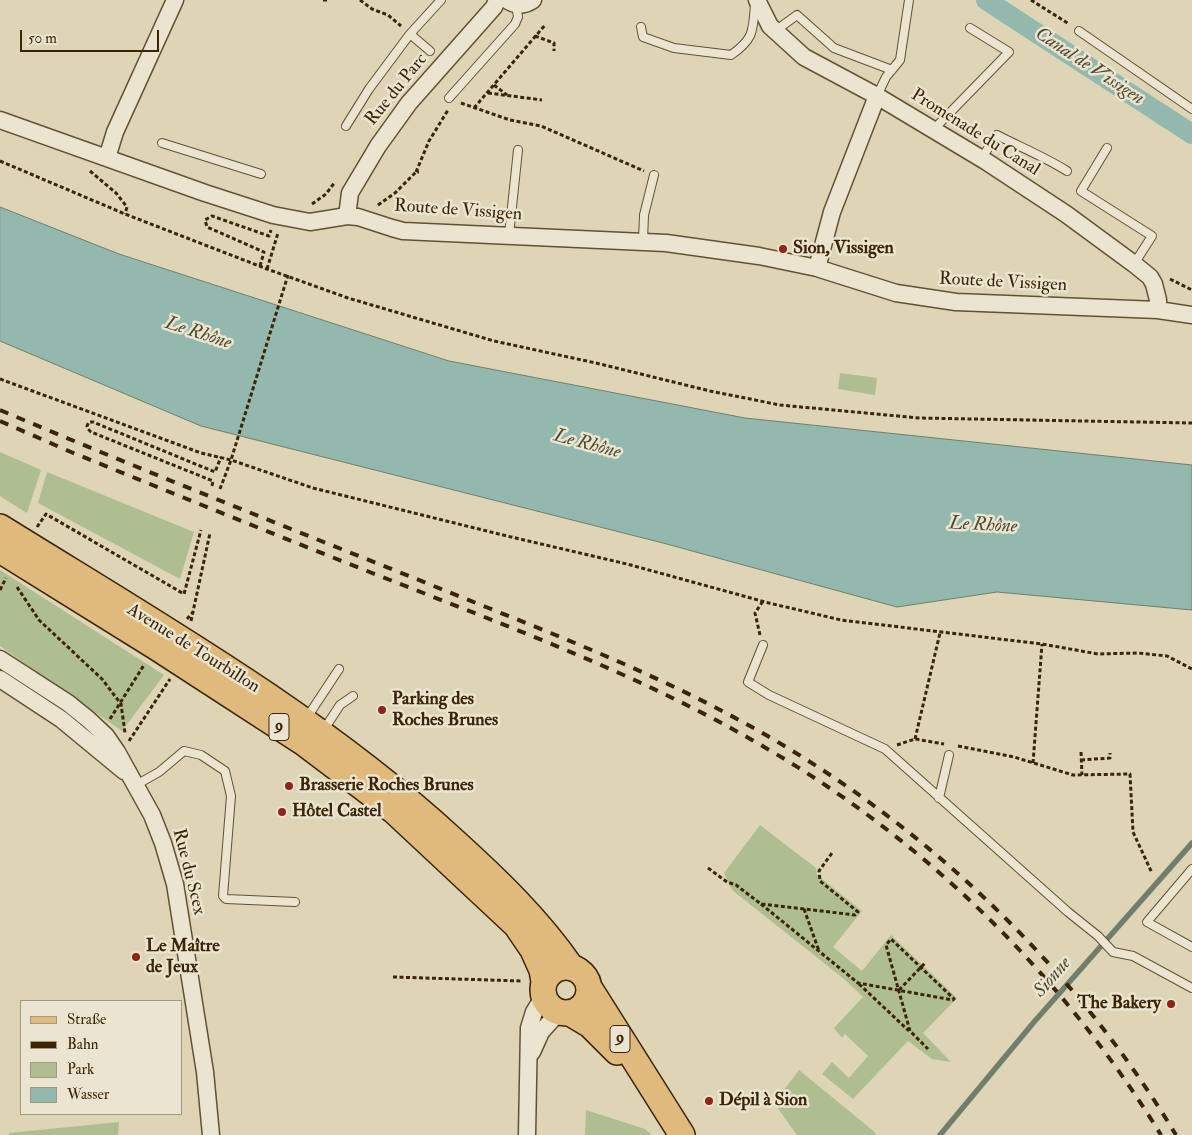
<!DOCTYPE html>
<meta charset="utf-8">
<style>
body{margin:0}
#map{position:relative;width:1192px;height:1135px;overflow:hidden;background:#ded5b7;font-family:"IM FELL Double Pica",serif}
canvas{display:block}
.legend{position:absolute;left:20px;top:1000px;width:162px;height:115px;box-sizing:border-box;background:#eae4d0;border:1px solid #a4987f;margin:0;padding:6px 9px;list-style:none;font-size:15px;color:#3c2506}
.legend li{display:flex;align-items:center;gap:10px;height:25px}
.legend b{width:25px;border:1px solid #a4987f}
.scale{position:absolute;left:20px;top:30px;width:139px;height:22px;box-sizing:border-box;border:2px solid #3c2506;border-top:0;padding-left:6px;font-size:15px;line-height:18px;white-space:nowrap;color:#3c2506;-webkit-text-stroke:4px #eae4d0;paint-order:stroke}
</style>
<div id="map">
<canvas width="1192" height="1135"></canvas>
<ul class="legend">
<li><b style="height:6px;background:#dfba7c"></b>Straße</li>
<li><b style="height:6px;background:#3c2506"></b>Bahn</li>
<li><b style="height:14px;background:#afbe90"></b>Park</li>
<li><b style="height:14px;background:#93b9af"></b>Wasser</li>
</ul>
<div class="scale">50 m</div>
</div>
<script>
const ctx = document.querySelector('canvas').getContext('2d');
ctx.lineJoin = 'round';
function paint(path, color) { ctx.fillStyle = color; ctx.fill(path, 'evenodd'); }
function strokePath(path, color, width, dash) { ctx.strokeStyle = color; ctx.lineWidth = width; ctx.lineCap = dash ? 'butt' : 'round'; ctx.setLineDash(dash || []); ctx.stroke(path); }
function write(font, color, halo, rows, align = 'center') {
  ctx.font = font + ' "IM FELL Double Pica",serif'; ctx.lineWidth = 5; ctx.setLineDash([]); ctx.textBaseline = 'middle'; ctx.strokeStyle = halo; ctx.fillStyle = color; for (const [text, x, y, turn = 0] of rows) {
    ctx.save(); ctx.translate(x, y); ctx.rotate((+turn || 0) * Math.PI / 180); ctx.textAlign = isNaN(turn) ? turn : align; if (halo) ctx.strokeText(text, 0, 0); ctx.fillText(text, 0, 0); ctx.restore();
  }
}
paint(new Path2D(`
 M840,373L877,378L875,395L838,389Z
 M0,452L41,470L27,513L0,496Z
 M47,472L194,532L180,579L38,503Z
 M0,570L164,675L122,731L0,646Z
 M760,825L816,868L817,875L862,911L833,947L862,971L891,935L957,998L923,1033L951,1062L932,1059L908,1041L853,1099L822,1074L832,1062L849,1078L868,1056L845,1034L842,1038L834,1028L863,997L844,979L732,890L724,873Z
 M799,1070L876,1133L874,1135H797L774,1103Z
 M586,1110L645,1129L652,1135H585Z
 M119,1122L118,1135H9V1133Z`), '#afbe90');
const water = new Path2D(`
 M0,207L119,254L449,361L745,418L1192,465V610L997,592L897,607L663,543L201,426L0,341Z`);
paint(water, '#93b9af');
strokePath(water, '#707e6b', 1);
strokePath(new Path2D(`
 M940,1135L1034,1022L1192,843`), '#707e6b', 5.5);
strokePath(new Path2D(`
 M986,0L1192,134`), '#93b9af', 20);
const lane = new Path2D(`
 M641,27L643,37L674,48L731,55C754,39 753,31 755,4
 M775,31L797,15L834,48L892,70
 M1079,31L1192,109
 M410,34L430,51
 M877,96L886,77L900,60L909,0
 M449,98L515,24L518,17L516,5
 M346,126L369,89L410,34L441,0
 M933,130L1009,52L970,28
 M162,143L261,174
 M1107,148L1081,191L1152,236L1134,264
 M981,159L997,135C1020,147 1045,157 1067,171
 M509,235L518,150
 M643,241L644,215L654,175
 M763,645L748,682L769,695L885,749L1068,912L1098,936L1113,952L1133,956L1192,988
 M306,719L339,669
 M323,731L340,705L353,696
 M136,785L159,772L184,751L201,755L225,771L231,796L223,896L226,899L295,902
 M939,798L949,755
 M1192,869L1147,922L1192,947`);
const street = new Path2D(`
 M507,0C515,6 524,6 533,0
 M757,0L770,26L804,57L877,96L987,162L1066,214L1134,264L1150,277L1154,284L1158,300V310
 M0,120L205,193L273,215L310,222L347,216L358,217L392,228L403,231L666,243L759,256L817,268L896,293L956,302L1158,310L1192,315
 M107,158L115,132L175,0
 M347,216L350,193L378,146L409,103L494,7L497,0
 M817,268L832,212L877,96
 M0,659L68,703L89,720L106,736L117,752L152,815L163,843L175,884L205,1072L211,1135
 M0,679L61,719L124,771
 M532,1052L541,1032L559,1012
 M527,1135L529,1028L534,1012L544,996`);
const primary = new Path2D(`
 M0,527C156,624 318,716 453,840C496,879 538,919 571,967
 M0,550L156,647L304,743L394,811L516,925L533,950L542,970L544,982
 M543 990a23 23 0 1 1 46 0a23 23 0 1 1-46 0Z
 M590,989L682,1135
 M570,1013L590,1025L617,1052`);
strokePath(lane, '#645132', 10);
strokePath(street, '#645132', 19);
strokePath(primary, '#3c2506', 28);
strokePath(new Path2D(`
 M323,0H327
 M360,0L372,9L388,15L401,26
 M1031,0L1069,24
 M535,36L554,43V51
 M494,85L507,95
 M488,93L542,100
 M461,103L510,120L541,126L644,171
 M474,108L545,25
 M0,161L125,214L267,269L348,298L494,341L596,363L710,391L780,405L919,418L1192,423
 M90,171L116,193L127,207L125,214
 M416,172L429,141L448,110
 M312,204L326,194L335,182
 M378,205L395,193L416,172H419
 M260,266L264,252L207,227L205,220L212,216L269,236L271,230
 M267,269L278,233
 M1170,279L1192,290
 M0,379L201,453L231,460L313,488L507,536L627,564L769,603L841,620L1042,644L1098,654L1138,653L1167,656L1192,669
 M212,486L213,481L91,432L88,429L87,426L89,422H93L215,472L221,457
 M220,489L231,460L288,275
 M37,527L46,514L184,594L201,530
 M17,587L39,620L102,679L121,704L125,733
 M0,590L6,578
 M187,619L193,612
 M191,621L210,533
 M760,635L755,613L763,601
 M110,719L144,665
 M915,739L940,633
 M129,741L170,679
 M897,745L915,739L944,744
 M958,746L1014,757L1073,775L1130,774L1133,832L1152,873
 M1081,752L1082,775
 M1081,760L1110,758V753
 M1033,763L1042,644
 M708,868L727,882L736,885L761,904L855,915L858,912L820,881L819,871L832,853
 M761,904L858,983L953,1000L954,999L891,939L886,945L910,1031L928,1049
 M804,909L819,951
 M393,977L522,981
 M859,984L909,1031
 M899,990L925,963`), '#3c2506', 3, [4, 2.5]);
strokePath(lane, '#eae4d0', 8);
strokePath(street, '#eae4d0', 16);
strokePath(primary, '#dfba7c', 25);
strokePath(new Path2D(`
 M0,410C137,468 276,523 414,578C519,621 626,660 726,713C910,810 1069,957 1176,1135
 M0,421L71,452C177,495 283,538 390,580C512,628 637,674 752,740C919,834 1061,972 1161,1135`), '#3c2506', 4, [9, 9]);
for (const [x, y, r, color] of [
 [783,249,5,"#8f2418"],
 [382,710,5,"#8f2418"],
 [289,786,5,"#8f2418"],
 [282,812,5,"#8f2418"],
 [136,957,5,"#8f2418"],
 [1171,1004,5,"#8f2418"],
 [709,1101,5,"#8f2418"]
]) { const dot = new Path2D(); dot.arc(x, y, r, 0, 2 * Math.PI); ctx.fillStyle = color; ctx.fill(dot); strokePath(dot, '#eae4d0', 2); }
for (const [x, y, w] of [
 [279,727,20],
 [620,1039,20]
]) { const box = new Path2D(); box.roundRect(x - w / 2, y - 13.5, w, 27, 4); ctx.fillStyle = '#eae4d0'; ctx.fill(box); strokePath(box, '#3c2506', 1); }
write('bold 16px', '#3c2506', null, [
 ["9",279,727],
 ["9",620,1039]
]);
write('18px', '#3c2506', '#eae4d0', [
 ["Rue du Parc",397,90,-51],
 ["Promenade du Canal",975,133,32],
 ["Route de Vissigen",458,211,4],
 ["Route de Vissigen",1003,283,3],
 ["Avenue de Tourbillon",193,649,32],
 ["Rue du Scex",188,872,76]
]);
write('bold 18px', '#3c2506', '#eae4d0', [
 ["Sion, Vissigen",793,249],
 ["Parking des",392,700],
 ["Roches Brunes",392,721],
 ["Brasserie Roches Brunes",299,786],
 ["Hôtel Castel",292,812],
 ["Le Maître",146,947],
 ["de Jeux",146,968],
 ["The Bakery",1161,1004,"right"],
 ["Dépil à Sion",719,1101]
], 'left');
write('italic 19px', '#524a30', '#eae4d0', [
 ["Canal de Vissigen",1089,67,33],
 ["Le Rhône",198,334,18],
 ["Le Rhône",587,445,15],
 ["Le Rhône",983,526,3],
 ["Sionne",1053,978,-49]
]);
</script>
